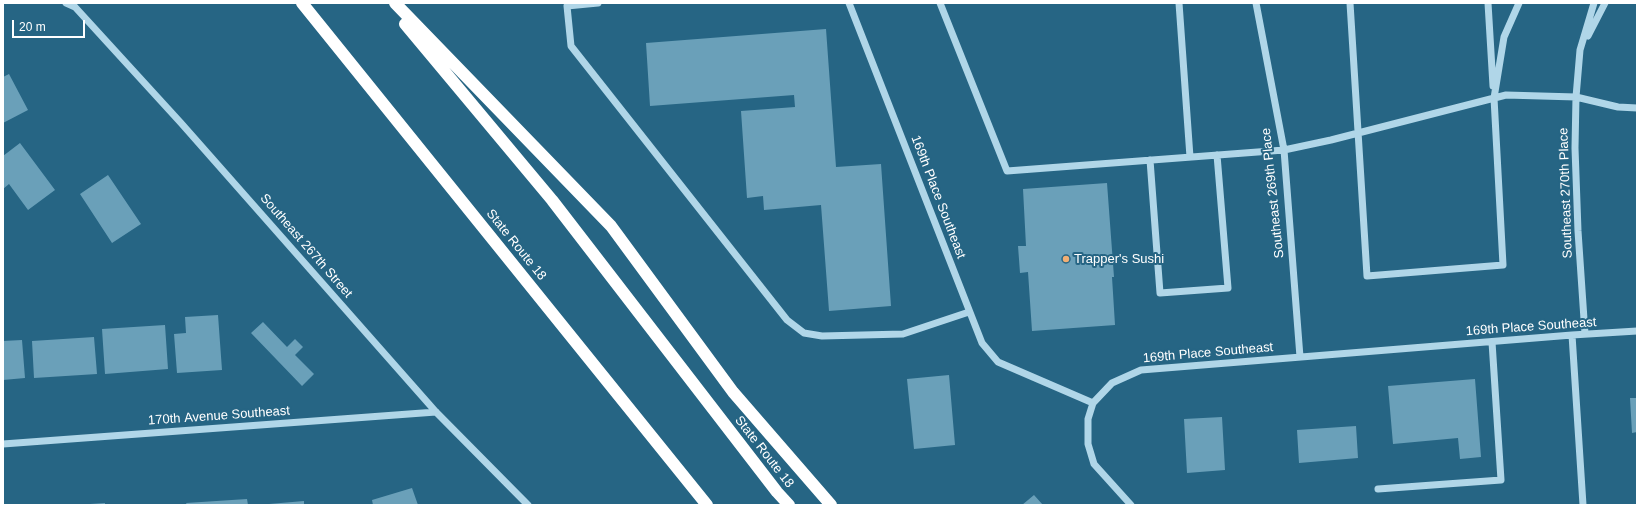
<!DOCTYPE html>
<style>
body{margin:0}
#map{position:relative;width:1640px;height:508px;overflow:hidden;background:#266584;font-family:Helvetica,sans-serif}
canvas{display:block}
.frame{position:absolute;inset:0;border:4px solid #fff;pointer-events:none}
.scale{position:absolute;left:12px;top:20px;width:73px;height:18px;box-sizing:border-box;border:2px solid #fff;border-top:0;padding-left:5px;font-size:12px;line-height:14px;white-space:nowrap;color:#fff;-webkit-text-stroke:3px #266584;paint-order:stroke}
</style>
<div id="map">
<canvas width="1640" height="508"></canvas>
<div class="frame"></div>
<div class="scale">20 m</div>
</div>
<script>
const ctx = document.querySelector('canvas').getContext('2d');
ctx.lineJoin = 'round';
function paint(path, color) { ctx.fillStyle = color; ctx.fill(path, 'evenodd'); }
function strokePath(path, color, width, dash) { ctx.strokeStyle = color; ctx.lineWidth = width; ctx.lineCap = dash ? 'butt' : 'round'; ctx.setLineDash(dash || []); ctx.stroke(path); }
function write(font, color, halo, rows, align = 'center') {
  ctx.font = font + ' Helvetica,sans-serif'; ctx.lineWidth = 4; ctx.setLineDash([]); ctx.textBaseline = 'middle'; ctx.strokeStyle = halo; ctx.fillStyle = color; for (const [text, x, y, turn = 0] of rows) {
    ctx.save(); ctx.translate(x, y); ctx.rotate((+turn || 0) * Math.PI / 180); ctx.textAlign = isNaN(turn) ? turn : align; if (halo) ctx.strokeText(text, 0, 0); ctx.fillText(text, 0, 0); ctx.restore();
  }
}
paint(new Path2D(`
 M826,29L836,167L881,164L891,306L829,311L821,205L764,210L763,196L747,198L741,111L795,107L794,95L650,106L646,43Z
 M9,74L28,110L3,123V77Z
 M20,143L55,190L28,210L9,184L3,189V156Z
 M108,175L141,224L112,243L80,194Z
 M1107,183L1114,277H1112L1115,325L1032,331L1028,272L1020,273L1018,246H1026L1023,189Z
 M218,315L222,370L177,373L174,334L186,333L185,317Z
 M263,322L287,347L295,339L303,347L295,355L314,374L302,386L251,333Z
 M165,325L168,369L105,374L102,329Z
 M94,337L97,374L34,378L32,341Z
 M22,340L25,378L3,380V341Z
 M949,375L955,445L914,449L907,379Z
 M1475,379L1481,457L1460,459L1458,438L1393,444L1388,386Z
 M1630,398H1637V432L1632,433Z
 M1222,417L1225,470L1187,473L1184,419Z
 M1356,426L1358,458L1299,463L1297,430Z
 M412,488L418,505H373L372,500Z
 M1034,495L1043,505H1022Z
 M247,499L248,505H187L186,503Z
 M304,501V505H269V504Z
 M105,503V505H90V504Z`), '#6aa0b9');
strokePath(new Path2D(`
 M66,3L75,7L181,123L436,412L528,505
 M598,3L567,6L571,46L787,320L804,333L822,336L903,334L969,312
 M849,3L982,343L998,362L1093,403
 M940,3L1007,171L1284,150L1331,140L1506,95L1576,97L1618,107L1637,108
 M1179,3L1190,157
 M1256,3L1284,150L1300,357
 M1350,3L1367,276L1503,265L1494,98L1504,37L1519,3
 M1488,3L1493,86
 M1588,36L1605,3
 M1150,160L1160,293L1228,288L1217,155
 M1585,334L1578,231L1575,148L1576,97L1580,50L1594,3
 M1572,335L1583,505
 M3,444L436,412
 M1378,489L1501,480L1492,342
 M1131,505L1094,464L1088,444V419L1093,403L1112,383L1141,370L1572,335L1637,331`), '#b0d6e8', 7);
strokePath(new Path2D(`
 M302,3L707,505
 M395,3L611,226L733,392L831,505
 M405,24L552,200L777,492L789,505`), '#fff', 12);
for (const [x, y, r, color] of [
 [1066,259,4,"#f1af74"]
]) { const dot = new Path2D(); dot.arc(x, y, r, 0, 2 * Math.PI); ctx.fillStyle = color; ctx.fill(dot); strokePath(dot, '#266584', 1.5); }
write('13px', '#fff', '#266584', [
 ["Southeast 269th Place",1273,193,-96],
 ["Southeast 270th Place",1566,193,-92],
 ["169th Place Southeast",938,197,69],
 ["State Route 18",516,245,51],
 ["Southeast 267th Street",306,246,49],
 ["169th Place Southeast",1531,327,-4],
 ["169th Place Southeast",1208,353,-5],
 ["170th Avenue Southeast",219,416,-4],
 ["State Route 18",764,452,52]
]);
write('13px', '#fff', '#266584', [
 ["Trapper's Sushi",1074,259]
], 'left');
</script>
